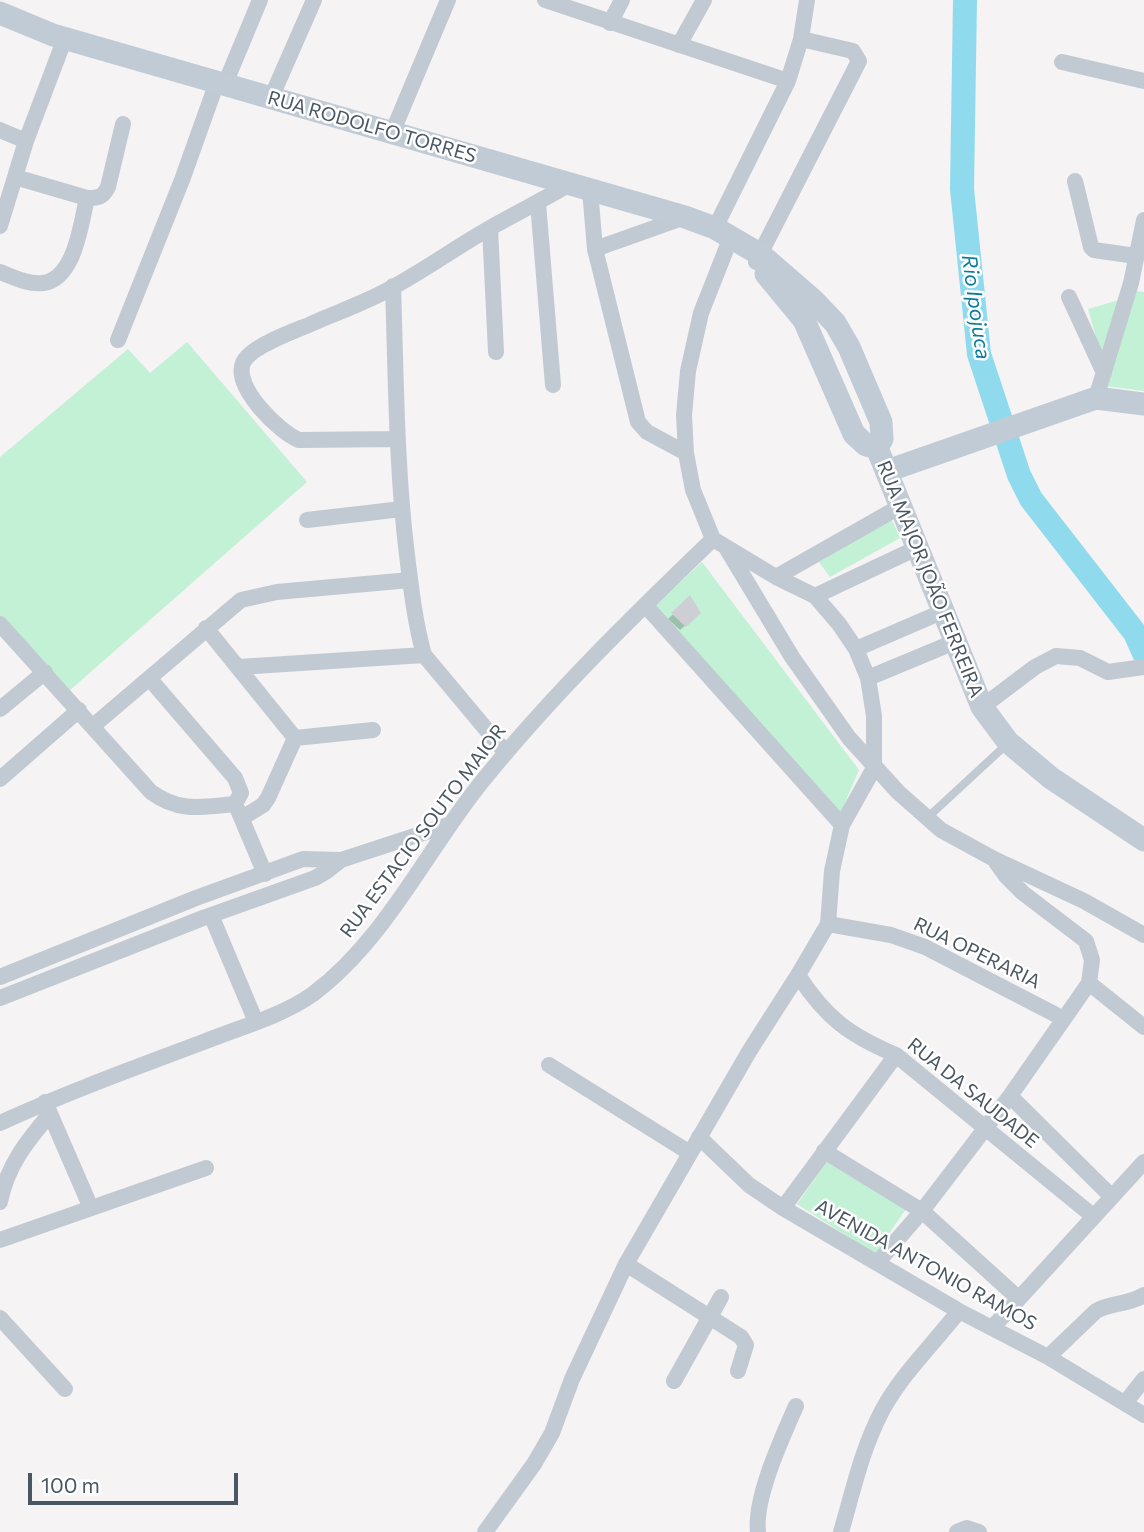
<!DOCTYPE html>
<meta charset="utf-8">
<style>
body{margin:0}
#map{position:relative;width:1144px;height:1532px;overflow:hidden;background:#f5f3f3;font-family:Commissioner,sans-serif}
canvas{display:block}
.scale{position:absolute;left:28px;top:1473px;width:210px;height:32px;box-sizing:border-box;border:4px solid #4a5661;border-top:0;padding-left:9px;font-size:21px;line-height:24px;white-space:nowrap;color:#4a5661;-webkit-text-stroke:5px #fff;paint-order:stroke}
</style>
<div id="map">
<canvas width="1144" height="1532"></canvas>
<div class="scale">100 m</div>
</div>
<script>
const ctx = document.querySelector('canvas').getContext('2d');
ctx.lineJoin = 'round';
function paint(path, color) { ctx.fillStyle = color; ctx.fill(path, 'evenodd'); }
function strokePath(path, color, width, dash) { ctx.strokeStyle = color; ctx.lineWidth = width; ctx.lineCap = dash ? 'butt' : 'round'; ctx.setLineDash(dash || []); ctx.stroke(path); }
function write(font, color, halo, rows, align = 'center') {
  ctx.font = font + ' Commissioner,sans-serif'; ctx.lineWidth = 5; ctx.setLineDash([]); ctx.textBaseline = 'middle'; ctx.strokeStyle = halo; ctx.fillStyle = color; for (const [text, x, y, turn = 0] of rows) {
    ctx.save(); ctx.translate(x, y); ctx.rotate((+turn || 0) * Math.PI / 180); ctx.textAlign = isNaN(turn) ? turn : align; if (halo) ctx.strokeText(text, 0, 0); ctx.fillText(text, 0, 0); ctx.restore();
  }
}
paint(new Path2D(`
 M1135,291L1144,292V391L1106,386Z
 M1119,300L1103,362L1088,309Z
 M187,342L307,482L69,691L0,618V457L128,349L150,373Z
 M891,518L900,538L830,577L819,562Z
 M702,562L859,770L841,812L654,606Z
 M827,1162L906,1209L875,1254L797,1204Z`), '#c3f1d5');
paint(new Path2D(`
 M690,598L699,613L680,630L668,619Z`), '#0003');
strokePath(new Path2D(`
 M965,0L962,189L979,354L1019,475L1031,499L1135,633L1144,653`), '#90daee', 24);
paint(new Path2D(`
 M690,595L701,613L686,627L671,613Z`), '#cdcfd5');
strokePath(new Path2D(`
 M927,818L1006,745`), '#c1cad2', 8);
strokePath(new Path2D(`
 M545,0L788,81
 M610,23L622,0
 M679,45L704,0
 M1062,62L1144,81
 M225,84L260,0
 M271,98L314,0
 M0,130L26,141
 M392,133L448,0
 M15,177L87,198C99,198 103,197 108,187L123,124
 M1075,181L1091,247L1094,250L1136,256
 M590,190L595,249L638,422L647,432L686,453
 M538,203L553,385
 M0,226L26,141L65,38
 M490,228L496,352
 M715,228L788,81L801,39L807,0
 M731,237L701,313L688,371L684,415L686,453L693,490L713,539L776,577L815,596L839,624L856,649L868,678L874,716V768
 M595,249L685,217
 M756,262L859,61L853,51L801,39
 M0,272C13,277 29,285 43,283C75,279 81,223 87,198
 M393,286C396,376 396,466 407,555C411,588 415,622 424,655L506,753
 M1069,297L1104,373
 M118,340L182,180L217,82
 M1096,398L1131,283L1144,220
 M398,439L299,440C279,432 233,387 243,363C250,346 295,331 311,324C334,314 358,305 380,294C418,275 453,249 490,228C517,213 544,199 570,184
 M307,520L402,509
 M727,549L792,657L849,738L898,792L941,830L994,859L1084,901L1144,935
 M776,577L901,506
 M815,596L917,548
 M645,605L842,825
 M0,624L151,792C180,813 202,807 235,804
 M206,628L295,738L268,798L263,805L242,818
 M856,649L944,611
 M239,667L424,655
 M149,678L235,778L241,793L235,804
 M868,678L957,641
 M982,707L1035,667L1056,656L1080,658L1108,672L1144,667
 M0,709L45,672
 M93,726L241,600L277,592L410,580
 M295,738L373,730
 M0,779L79,710
 M238,810L265,874
 M211,915L256,1022
 M828,924L891,935L925,947L1064,1019
 M798,975C826,1018 849,1035 896,1055L1093,1216
 M0,977L196,898L303,859L341,860L451,824
 M1089,983L1144,1027
 M0,998L203,918L315,878L327,871L341,860
 M549,1065L690,1153
 M1010,1096L1111,1196
 M45,1102L91,1208
 M0,1123C68,1092 137,1067 206,1041C241,1027 282,1016 313,994C385,940 425,853 480,784C551,696 632,617 713,539
 M699,1137L749,1185L783,1208L959,1311L1048,1357L1144,1415
 M824,1151L922,1211L1018,1298
 M0,1202C7,1166 27,1141 50,1114
 M783,1208L896,1055
 M0,1240L206,1168
 M877,1263L922,1211L1010,1096L1089,983L1092,960L1086,941L1023,893L1006,876L996,862
 M626,1264L741,1337L746,1345L738,1371
 M0,1318L65,1389
 M993,1327L1144,1162
 M1048,1357L1096,1311C1111,1302 1129,1305 1144,1295
 M674,1381L721,1297
 M1125,1403L1144,1379
 M485,1532L534,1464L552,1433L572,1379L626,1264L750,1050L798,975L828,924L832,871L842,825L874,768
 M758,1532C754,1498 782,1438 796,1406
 M841,1532C853,1491 862,1448 883,1409C903,1373 934,1343 959,1311
 M957,1532L967,1528L979,1532`), '#c1cad2', 16);
strokePath(new Path2D(`
 M0,13L53,35L685,217L715,228L761,255L813,300L835,323L849,347L881,422L882,439L877,448
 M766,274L804,320L854,434L866,445L877,448L982,707L1008,742L1051,778L1144,840
 M887,471L1096,398L1144,404`), '#c1cbd6', 23);
write('19px', '#4a5661', '#fff', [
 ["RUA RODOLFO TORRES",372,127,16],
 ["RUA MAJOR JOÃO FERREIRA",930,579,68],
 ["RUA ESTACIO SOUTO MAIOR",423,831,-53],
 ["RUA OPERARIA",977,953,26],
 ["RUA DA SAUDADE",973,1093,39],
 ["AVENIDA ANTONIO RAMOS",926,1265,29]
]);
write('italic 21px', '#0c7c9b', '#fff', [
 ["Rio Ipojuca",976,307,82]
]);
</script>
